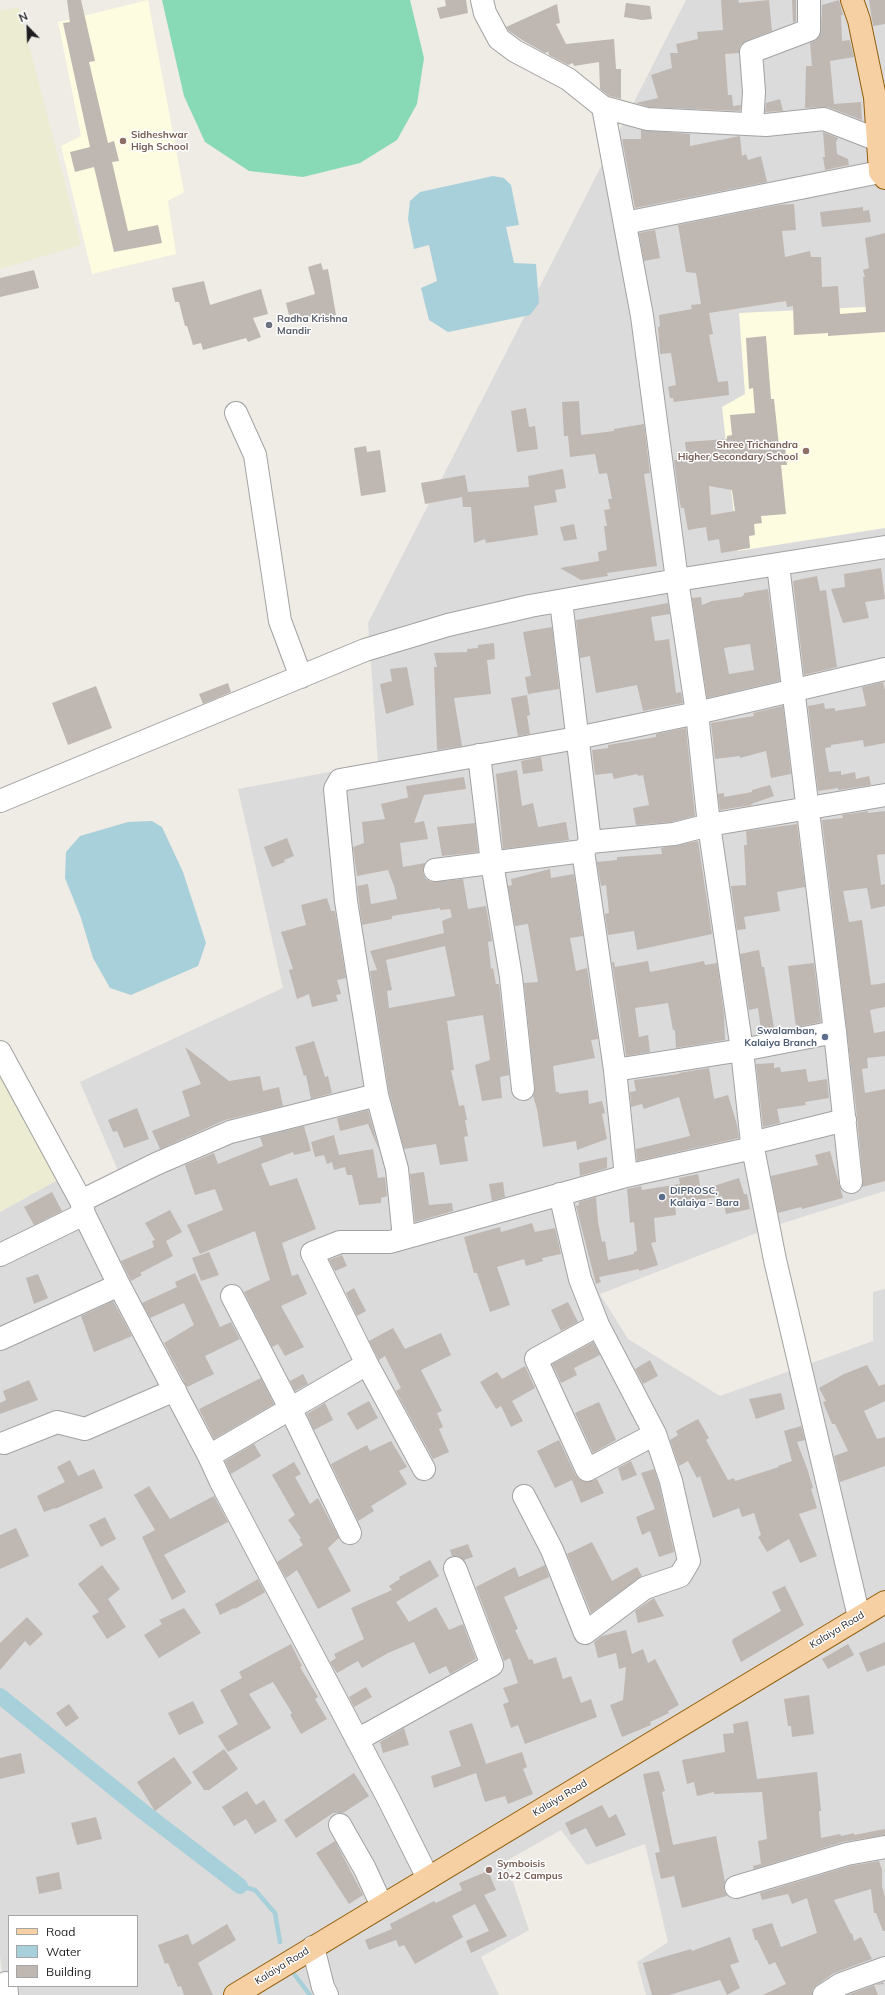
<!DOCTYPE html>
<style>
body{margin:0}
#map{position:relative;width:885px;height:1995px;overflow:hidden;background:#efebe5;font-family:Mulish,sans-serif}
canvas{display:block}
.legend{position:absolute;left:8px;top:1915px;width:130px;height:72px;box-sizing:border-box;background:#fff;border:1px solid #a5a5a5;margin:0;padding:5px 7px;list-style:none;font-size:12px;color:#1e1e1e}
.legend li{display:flex;align-items:center;gap:8px;height:20px}
.legend b{width:20px;border:1px solid #a5a5a5}
.north{position:absolute;left:8px;top:8px;width:40px;height:40px;-webkit-text-stroke:3px #fff;paint-order:stroke;rotate:337deg;font-size:11px;font-weight:700;line-height:16px;text-align:center;color:#1e1e1e}
.north::after{content:'';display:block;margin:auto;width:14px;height:18px;background:#1e1e1e;clip-path:polygon(50% 0,100% 100%,50% 72%,0 100%)}
</style>
<div id="map">
<canvas width="885" height="1995"></canvas>
<ul class="legend">
<li><b style="height:5px;background:#f6cfa3"></b>Road</li>
<li><b style="height:11px;background:#a8d0da"></b>Water</li>
<li><b style="height:11px;background:#bfb7b2"></b>Building</li>
</ul>
<div class="north">N</div>
</div>
<script>
const ctx = document.querySelector('canvas').getContext('2d');
ctx.lineJoin = 'round';
function paint(path, color) { ctx.fillStyle = color; ctx.fill(path, 'evenodd'); }
function strokePath(path, color, width, dash) { ctx.strokeStyle = color; ctx.lineWidth = width; ctx.lineCap = dash ? 'butt' : 'round'; ctx.setLineDash(dash || []); ctx.stroke(path); }
function write(font, color, halo, rows, align = 'center') {
  ctx.font = font + ' Mulish,sans-serif'; ctx.lineWidth = 3; ctx.setLineDash([]); ctx.textBaseline = 'middle'; ctx.strokeStyle = halo; ctx.fillStyle = color; for (const [text, x, y, turn = 0] of rows) {
    ctx.save(); ctx.translate(x, y); ctx.rotate((+turn || 0) * Math.PI / 180); ctx.textAlign = isNaN(turn) ? turn : align; if (halo) ctx.strokeText(text, 0, 0); ctx.fillText(text, 0, 0); ctx.restore();
  }
}
paint(new Path2D(`
 M686,0H885V1191L780,1224L600,1294L628,1339L720,1396L873,1341V1292L885,1289V1995H646L637,1962L668,1942L645,1844L587,1865L561,1830L506,1861L529,1930L481,1957L499,1995H0L4,1988L0,1956V1212L61,1178L88,1187L119,1173L80,1082L283,988L238,789L378,763L368,623ZM9,1916H137V1986H9Z`), '#dcdbdb');
paint(new Path2D(`
 M148,0L184,192L168,201L176,254L92,274L61,146L81,136L58,22Z
 M885,306V528L738,551L722,407L745,394L739,313Z`), '#fdfce0');
paint(new Path2D(`
 M19,7L81,245L0,269V11Z
 M0,1063L61,1178L0,1212Z`), '#ebecd2');
paint(new Path2D(`
 M162,0H410L424,58L417,104L397,140L360,163L303,177L249,171L205,142L184,96Z`), '#88d9b6');
paint(new Path2D(`
 M493,176L504,178L511,185L519,225L506,227L514,263L536,264L539,303L530,315L448,332L429,320L421,288L437,281L429,245L414,249L408,219L410,201L420,192Z
 M152,821L162,827L183,872L206,943L198,966L131,995L110,988L93,958L81,918L65,878L66,852L80,836L128,822Z`), '#a8d0da');
strokePath(new Path2D(`
 M240,1886L255,1890L275,1913L280,1942
 M294,1974L310,1995`), '#a8d0da', 4.5);
strokePath(new Path2D(`
 M0,1696L141,1810L240,1886`), '#a8d0da', 16);
paint(new Path2D(`
 M67,0H81L95,61L89,62L108,143L114,141L119,161L112,162L128,231L158,225L162,243L114,252L94,167L75,172L70,152L90,147L63,23L70,22Z
 M445,0H466L468,13L440,19L437,8L446,6Z
 M721,0H738L739,3L769,0L772,31L746,41L740,46L739,53L725,54L728,95H732L733,106L741,105L740,111L649,107L636,103L658,98L651,75L672,68L670,53H678L676,44L698,39L697,32L723,30Z
 M792,0H796V21L793,23Z
 M839,0L843,15H841L842,41L850,40L854,57L830,61L834,104L861,102L862,120L828,107L805,108L806,66H812L810,43L819,37L821,30L822,5Z
 M869,0H885V24L873,26Z
 M626,3L650,6L652,19L642,20L624,17Z
 M557,4L560,23L556,24L566,44L614,39L616,69H621V99L609,96L600,89L599,62L574,66L573,63L568,65L549,55L548,52L545,53L522,40L509,31L506,27Z
 M780,99L783,111L765,112L766,103Z
 M641,130L690,134V146L740,136L742,156L746,154L748,160L761,156L767,182L635,208L622,139H641Z
 M823,132L838,138L836,142L837,154L848,159L849,165L825,170L823,157H825Z
 M794,204L796,230L782,231L785,257L810,251L811,257H821L822,287L838,286L840,314L866,312L863,277H865L863,270L869,268L865,238L885,233V332L828,336V333L794,335L793,306L787,307L786,301L709,313L713,334L709,335L718,382L728,381L729,395L674,402L673,398H670L668,387L676,385L671,353L660,354L658,327L660,326L659,315L692,309L691,305L701,304L696,273L686,272L678,225L778,205Z
 M863,207V211L869,210L871,222L822,227L820,212Z
 M655,230L660,258L644,261L639,233Z
 M321,263L323,270L328,269L336,315L312,320L311,317L295,322L293,314L289,315L286,303L315,294L308,267Z
 M34,270L39,288L0,297V278Z
 M204,281L210,305L261,289L268,314L253,318L261,337L248,342L246,338L203,350L201,343L193,345L187,326H185L179,302H175L172,288Z
 M766,336L771,399H774L779,446H785L787,465H781L786,514L761,516L762,523L754,524L755,535L749,536L750,548L721,553L719,539L708,541L706,527L688,530L684,508H681L679,498L674,460L687,459L685,442L727,439V436L732,435L730,415L755,413L753,388L749,389L746,338ZM709,486L732,490L735,511L711,515Z
 M579,401L581,435L614,431V429L644,424L650,473L644,474L657,566L607,573L608,576L581,580L560,568L599,561L598,552L607,550L604,526H607L604,510L610,509L608,499H612L607,473L599,474L595,454L570,457L568,436H564L562,402Z
 M526,408L529,427L535,426L538,449L517,452L511,411Z
 M366,446L367,452L380,450L386,492L361,496L354,448Z
 M563,469L566,488L555,490L557,502L534,506L538,535L486,543L485,539L474,543L471,507H463L462,497L425,504L421,483L465,475L468,492L529,487L528,476Z
 M574,524L577,539L564,541L560,527Z
 M881,568L885,599L865,602L869,618L843,623L831,589L845,587L844,574Z
 M817,576L820,591L826,590L837,667L804,675L793,581Z
 M768,589L780,681L707,698L692,598L701,597L702,605L712,601L741,597L744,595V593ZM750,644L754,670L729,674L724,648Z
 M668,603L670,614L651,617L655,641L669,639L676,693L681,692L683,703L643,711L637,685L596,693L590,656L580,658L576,620Z
 M552,627L559,689L528,694L525,677L531,676L523,632Z
 M494,643L495,659L487,660L491,694L454,698L462,746L437,750L434,667H437L434,653L467,652V649L478,648V645Z
 M407,667L414,705L386,714L380,684L392,681L390,669Z
 M883,682L885,690V743L864,747L863,740L831,745V747L825,748L829,772L841,771V775L855,772L856,779L869,776L871,785L838,790V788L818,791L808,706L824,703L825,709L835,708V711L866,706L862,687Z
 M228,683L231,692L203,704L199,694Z
 M96,686L112,728L68,745L52,703Z
 M527,695L530,715L527,716L530,734L518,736L511,698Z
 M783,706L791,774L771,778L766,751L740,758V756L715,759L711,723L754,716L753,713Z
 M686,728L695,816L672,822L636,825L633,808L649,805L643,775L638,776L637,774L614,779L612,773L595,775L592,750L608,748V745L656,737V734Z
 M541,757L543,771L523,774L521,761Z
 M517,770L522,806L533,803L538,827L566,822L569,840L503,849L496,774Z
 M464,777L466,789L424,795L414,823L424,821L428,839L400,843L403,867L425,863L423,872L425,878L431,882L463,879L468,909L486,906L492,941L488,942L491,969L493,968L496,984H499L509,1075L500,1077L502,1098L482,1101L475,1065L490,1060L483,1015L447,1021L454,1070H451L459,1106L464,1105L467,1120H465L468,1136L464,1137L468,1161L440,1165L436,1144L404,1149L389,1092L370,971L377,970L370,951L444,933L442,921L452,917L450,909L440,910V908L392,916V919L362,925L357,886L368,884L371,904L397,899L394,886L388,870L357,876L353,847L364,843L362,822L385,819L381,804L410,797H408L406,786ZM445,946L455,996L389,1008L387,991L392,990L386,960Z
 M770,785L774,796L751,804L752,805L720,810L718,794L724,793V797L752,792V790Z
 M868,811V813L885,811V854L877,855L881,885L885,884V906L871,909L867,888L843,891L849,922L862,920L871,985L885,983V1007L870,1010L874,1033L885,1031V1056L867,1058L868,1068L862,1069L865,1093L885,1089V1181L862,1187L863,1181L857,1117L822,820L843,818L842,815Z
 M475,823L478,852L442,856L437,827Z
 M797,824L805,887L777,892L780,911L744,917L746,929L737,930L731,886L746,885L744,845H747L746,831Z
 M287,838L294,856L284,860L285,862L272,867L264,847Z
 M698,841L712,934L637,950L634,931L608,935L605,914L609,913L606,885L601,886L597,862L617,860V857L662,854L661,848Z
 M550,869L551,878L574,874L583,936L570,938L576,971L587,968L598,1039L591,1040L595,1058L553,1066L556,1092H559V1094L588,1090L589,1104L602,1101L605,1113L602,1114L607,1139L577,1150L576,1141L543,1147L537,1109L533,1096L535,1088L524,983L538,982L528,924L515,926L508,886L512,885L511,879Z
 M327,898L331,911H335L346,978L337,980L341,994L336,995L338,1001L312,1007L309,994L297,999L289,970L293,969L281,932L306,925L301,905Z
 M759,950L762,967H764L774,1028L761,1030L758,1008L749,1010L740,954Z
 M648,961L650,972L704,961L705,965L717,963L724,1014L725,1040L676,1048L675,1030H673L668,1003L635,1008L639,1037L648,1035L650,1052L626,1056L612,962H614L615,967Z
 M814,963L821,1022L796,1027L788,966Z
 M314,1041L325,1077L328,1076L332,1093L311,1099L306,1075L304,1076L295,1047Z
 M185,1047L229,1081L260,1076L263,1091L279,1087L283,1106L225,1120L160,1149L152,1131L190,1116L182,1091L201,1084Z
 M774,1063V1068L780,1067L781,1072L806,1069L808,1082L827,1079L829,1098L805,1102L806,1105L777,1109L780,1123L763,1127L756,1064Z
 M709,1068L714,1099L728,1095L737,1125L739,1138L637,1161L636,1149L690,1136L679,1097L644,1109L642,1104L631,1107L630,1092L636,1091L634,1080L679,1074V1073Z
 M137,1108L149,1139L124,1148L117,1131L113,1132L108,1120Z
 M368,1110L379,1150L368,1124L340,1131L337,1118Z
 M304,1126L311,1151L294,1155L293,1152L261,1164L270,1186L297,1178L316,1229L282,1243L292,1276L298,1274L307,1294L281,1306L304,1347L285,1356L278,1344L272,1347L244,1292L270,1280L255,1231L200,1254L187,1225L223,1210L215,1189L195,1195L185,1165L214,1153L218,1164L263,1146L260,1137Z
 M334,1135L339,1155L373,1149L378,1178L385,1177L387,1196L381,1198V1203L359,1205L352,1175H347L345,1167L334,1170L332,1162L327,1164L324,1155L315,1157L311,1142Z
 M830,1151L843,1198L802,1209L801,1207L778,1213L771,1176L818,1165L815,1155Z
 M607,1157V1168L580,1176L579,1163Z
 M424,1172L429,1205L452,1203L453,1211L415,1222L410,1174Z
 M698,1174L701,1190L739,1178L744,1194H747L750,1209L726,1214L722,1196L675,1204L676,1215L654,1218L656,1242L651,1243L658,1265L639,1271V1269L599,1277L601,1282L596,1284L576,1206L579,1205V1202L596,1197L598,1222L602,1242L605,1241L608,1260L634,1254V1252L637,1251L634,1222L630,1223L627,1189L641,1186L642,1190L680,1184L679,1178Z
 M503,1182L505,1197L492,1201L489,1184Z
 M52,1192L62,1211L34,1225L24,1207Z
 M170,1210L182,1232L166,1241L173,1256L140,1273L142,1275L131,1281L121,1261L154,1247L152,1241L155,1240L145,1223Z
 M532,1223L535,1232L555,1228L561,1254L542,1258L543,1261L526,1266L524,1259L497,1267L510,1305L490,1312L477,1273H474L464,1237L500,1227L501,1232Z
 M209,1252L219,1275L201,1281L192,1258Z
 M342,1255L347,1266L335,1271L329,1260Z
 M195,1273L220,1327L231,1322L240,1339L205,1356L214,1374L187,1387L164,1343L194,1325L184,1303L150,1318L142,1303L177,1287L175,1282Z
 M38,1274L48,1298L34,1304L26,1278Z
 M354,1288L366,1311L357,1316L346,1293Z
 M113,1301L132,1336L94,1352L81,1316Z
 M568,1302L578,1322L561,1331L551,1310Z
 M393,1328L405,1349L441,1333L451,1355L421,1370L442,1411L437,1413L443,1427L439,1429L449,1452L433,1459L396,1391L401,1388L385,1356L379,1360L369,1341Z
 M593,1342L600,1355L574,1368L577,1375L561,1383L552,1364Z
 M650,1360L658,1376L643,1384L635,1369Z
 M867,1365L879,1386L885,1384V1401L864,1411L877,1439L885,1437V1466L840,1482L834,1456L848,1451L835,1424H832L823,1402L826,1401L819,1388L844,1374Z
 M525,1366L535,1388L512,1401L523,1421L511,1427L501,1406L496,1409L480,1382L497,1372L502,1379Z
 M303,1374L308,1384L295,1391L290,1381Z
 M261,1378L274,1404L214,1439L199,1409Z
 M29,1380L38,1400L0,1414V1403L6,1400L3,1391Z
 M781,1393L785,1409L756,1419L749,1399Z
 M369,1401L378,1418L357,1430L347,1413Z
 M599,1402L616,1440L593,1453L575,1413Z
 M325,1403L333,1420L314,1430L307,1414Z
 M698,1419L709,1438L706,1440L728,1480L734,1478L735,1481L779,1467L778,1466L792,1461L784,1431L801,1426L805,1440L797,1442L808,1471L813,1488L811,1489L817,1508L799,1514L817,1556L800,1563L789,1539L767,1552L758,1537L761,1535L754,1513L742,1517L739,1508L713,1518L700,1476L697,1478L688,1461L679,1466L670,1440L678,1435L676,1431Z
 M559,1440L576,1476L580,1480L586,1482L597,1479L604,1493L581,1503L572,1480L555,1488L537,1451Z
 M391,1441L407,1467L399,1471L407,1484L371,1506L374,1511L358,1521L331,1464L367,1445L370,1451Z
 M254,1444L261,1456L231,1474L225,1461Z
 M70,1460L78,1476L94,1469L103,1488L55,1509V1508L44,1512L37,1496L65,1482L57,1467Z
 M631,1461L637,1475L622,1481L618,1468Z
 M294,1462L301,1474L295,1477L310,1504L318,1498L339,1538L328,1548L351,1591L318,1609L297,1570L286,1578L277,1562L303,1545L299,1539L301,1538L288,1520L295,1515L272,1475Z
 M654,1469L659,1484L674,1552L659,1557L650,1531L642,1535L636,1517L655,1509L641,1473Z
 M149,1486L170,1519L214,1496L228,1522L164,1555L186,1592L172,1600L142,1537L155,1530L134,1495Z
 M105,1517L116,1539L101,1547L89,1525Z
 M16,1528L29,1556L0,1569V1535Z
 M592,1542L612,1581L637,1567L642,1576L591,1613L567,1554Z
 M468,1544L473,1557L464,1560L457,1556H452L450,1550Z
 M430,1560L439,1576L396,1602L409,1622L436,1607L449,1630L463,1624L476,1659L450,1674L446,1666L429,1674L414,1642L388,1653L362,1668L358,1661L337,1673L330,1662L336,1658L334,1654L364,1639L351,1608L392,1590L389,1586L400,1579L399,1577Z
 M102,1565L120,1589L108,1599L126,1627L107,1639L92,1616L99,1612L78,1584Z
 M545,1565L549,1577L504,1597L518,1629L515,1630L529,1660L532,1659L534,1664L556,1657L563,1679L571,1676L581,1703L591,1699L597,1717L525,1744L518,1725L511,1728L503,1704L509,1702L503,1688L518,1683L510,1658L504,1661L476,1587L515,1567L519,1577Z
 M258,1579L265,1592L264,1593L235,1609L234,1608L220,1615L215,1604Z
 M785,1586L804,1625L741,1662L732,1642L733,1639L781,1611L772,1592Z
 M654,1598L664,1616L638,1623L635,1611Z
 M184,1608L201,1633L159,1658L144,1635L162,1624L159,1620Z
 M27,1617L43,1634L30,1646L25,1641L0,1670V1643Z
 M626,1630L632,1654L643,1649L648,1663L655,1659L679,1705L668,1711L669,1713L650,1722L651,1725L622,1737L610,1705L623,1700L626,1667L619,1669L616,1653L598,1658L594,1642L602,1636Z
 M885,1642V1665L867,1672L859,1653Z
 M291,1644L302,1666L300,1667L318,1697L315,1699L327,1719L301,1734L290,1715L292,1713L273,1682L249,1694L271,1728L228,1752L218,1736L238,1724L220,1690L242,1678L239,1672Z
 M848,1644L854,1655L828,1669L822,1659Z
 M366,1687L372,1697L354,1707L349,1697Z
 M809,1695L814,1734L792,1737L791,1726H788L784,1699Z
 M193,1701L204,1723L179,1735L168,1713Z
 M69,1704L79,1718L66,1727L56,1713Z
 M748,1721L757,1779L817,1772L821,1811H819L821,1838L840,1834L841,1836L854,1833V1835L885,1829V1835L843,1842L754,1869L753,1866L761,1864L758,1841L767,1839L762,1792L714,1794V1792L697,1796L694,1782L687,1784L682,1760L725,1752L723,1734L734,1733L733,1724Z
 M472,1723L486,1764L522,1752L527,1767L523,1769L533,1794L508,1804L505,1796L485,1802L476,1773L434,1788L431,1776L461,1766L449,1731Z
 M404,1728L409,1745L383,1753L380,1742Z
 M224,1749L238,1769L209,1790H204L192,1772Z
 M21,1753L25,1773L0,1779V1758Z
 M174,1757L192,1783L155,1811L137,1782Z
 M659,1771L665,1791L662,1792L673,1845L716,1836L725,1882L724,1890L727,1896L682,1908L674,1876L661,1879L655,1853L660,1852L643,1774Z
 M354,1773L369,1796L343,1813H333L296,1838L284,1820Z
 M247,1791L256,1805L264,1800L277,1821L255,1834L246,1819L234,1826L222,1807Z
 M602,1805L609,1818L616,1814L626,1835L596,1847L586,1828L571,1835L565,1823Z
 M96,1817L102,1839L77,1845L71,1823Z
 M335,1841L363,1895L349,1904L316,1853Z
 M879,1861L882,1870V1886L885,1897V1931H883L876,1913H874L871,1889L834,1900L851,1934L852,1933L854,1941L861,1937L872,1959L834,1973L817,1985L813,1989L812,1995H763L786,1984L775,1962L769,1965L757,1940H755L752,1929L772,1923L781,1947L817,1933L807,1898L792,1904L788,1894L762,1900L760,1893L850,1866Z
 M488,1871L496,1890L484,1895L507,1936L471,1953L466,1941L489,1931L475,1904L452,1916L463,1937L415,1964L404,1945L399,1947L396,1940L369,1950L365,1940L392,1929L390,1924L421,1908L434,1901L436,1903L462,1890L459,1883Z
 M59,1872L62,1889L39,1894L36,1877Z
 M227,1924L236,1940L198,1963L213,1995H184L181,1986L178,1987L168,1963L165,1964L158,1945L188,1934L192,1945Z
 M730,1937L739,1962L730,1965L740,1988L727,1995L720,1980L669,1995H652L643,1963L691,1949L692,1951Z
 M883,1982L884,1984L874,1985L878,1995H847Z`), '#bfb7b2');
const minor = new Path2D(`
 M482,0L485,13L499,39L515,51L568,79L603,107L647,119L766,125L824,119L878,140
 M603,107L642,316L677,580L697,713L709,825L742,1050L752,1143L775,1260L859,1617
 M752,124L754,92L751,52L809,30V0
 M625,223L880,172
 M236,413L255,455L280,621L301,677
 M778,565L835,1032L851,1182
 M561,601L590,842
 M479,755L492,863L511,977L523,1089
 M0,801L365,650L448,625L530,606L677,580L885,547
 M583,851L615,1070
 M435,870L583,851L590,842L674,834L709,825L885,795
 M0,1052L81,1201L84,1214L119,1285L209,1456
 M752,1143L845,1120
 M626,1176L615,1070L742,1050L835,1032
 M81,1201L156,1164L230,1132L377,1095
 M404,1238L397,1169L377,1095L346,901L335,789L340,780L577,738L697,713L885,669
 M0,1255L84,1214
 M232,1296L290,1408L350,1533
 M598,1325L536,1359L587,1470L655,1434
 M0,1339L119,1285
 M367,1364L209,1456L221,1482L388,1798L428,1878
 M4,1443L57,1422L85,1429L175,1390
 M424,1469L367,1364L312,1253L340,1242H390L626,1176L753,1148
 M524,1496L552,1550L585,1633L645,1588L680,1576L689,1561L671,1481L655,1434L598,1325L580,1279L560,1194
 M357,1740L492,1665L455,1568
 M340,1825L365,1869L382,1906
 M736,1887L847,1854L885,1847
 M313,1947L323,1987L327,1995
 M6,1983L7,1995
 M824,1995L841,1984L885,1968`);
const major = new Path2D(`
 M852,0L859,20L875,97L880,172L885,178
 M235,1995L885,1602`);
strokePath(minor, '#a2a2a2', 24);
strokePath(major, '#905e09', 24);
strokePath(minor, '#fff', 22);
strokePath(major, '#f6cfa3', 22);
for (const [x, y, r, color] of [
 [123,141,4,"#8d6e63"],
 [269,325,4,"#6b7280"],
 [806,451,4,"#8d6e63"],
 [825,1037,4,"#5c6f8a"],
 [662,1197,4,"#5c6f8a"],
 [489,1870,4,"#8d6e63"]
]) { const dot = new Path2D(); dot.arc(x, y, r, 0, 2 * Math.PI); ctx.fillStyle = color; ctx.fill(dot); strokePath(dot, '#fff', 1.5); }
write('bold 10px', '#785e54', '#fff', [
 ["Sidheshwar",131,135],
 ["High School",131,147],
 ["Shree Trichandra",798,445,"right"],
 ["Higher Secondary School",798,457,"right"],
 ["Symboisis",497,1864],
 ["10+2 Campus",497,1876]
], 'left');
write('bold 10px', '#5b616d', '#fff', [
 ["Radha Krishna",277,319],
 ["Mandir",277,331]
], 'left');
write('bold 10px', '#4e5e75', '#fff', [
 ["Swalamban,",817,1031],
 ["Kalaiya Branch",817,1043],
 ["DIPROSC,",670,1191,"left"],
 ["Kalaiya - Bara",670,1203,"left"]
], 'right');
write('10px', '#1e1e1e', '#fff', [
 ["Kalaiya Road",837,1630,-31],
 ["Kalaiya Road",560,1798,-31],
 ["Kalaiya Road",282,1966,-32]
]);
</script>
